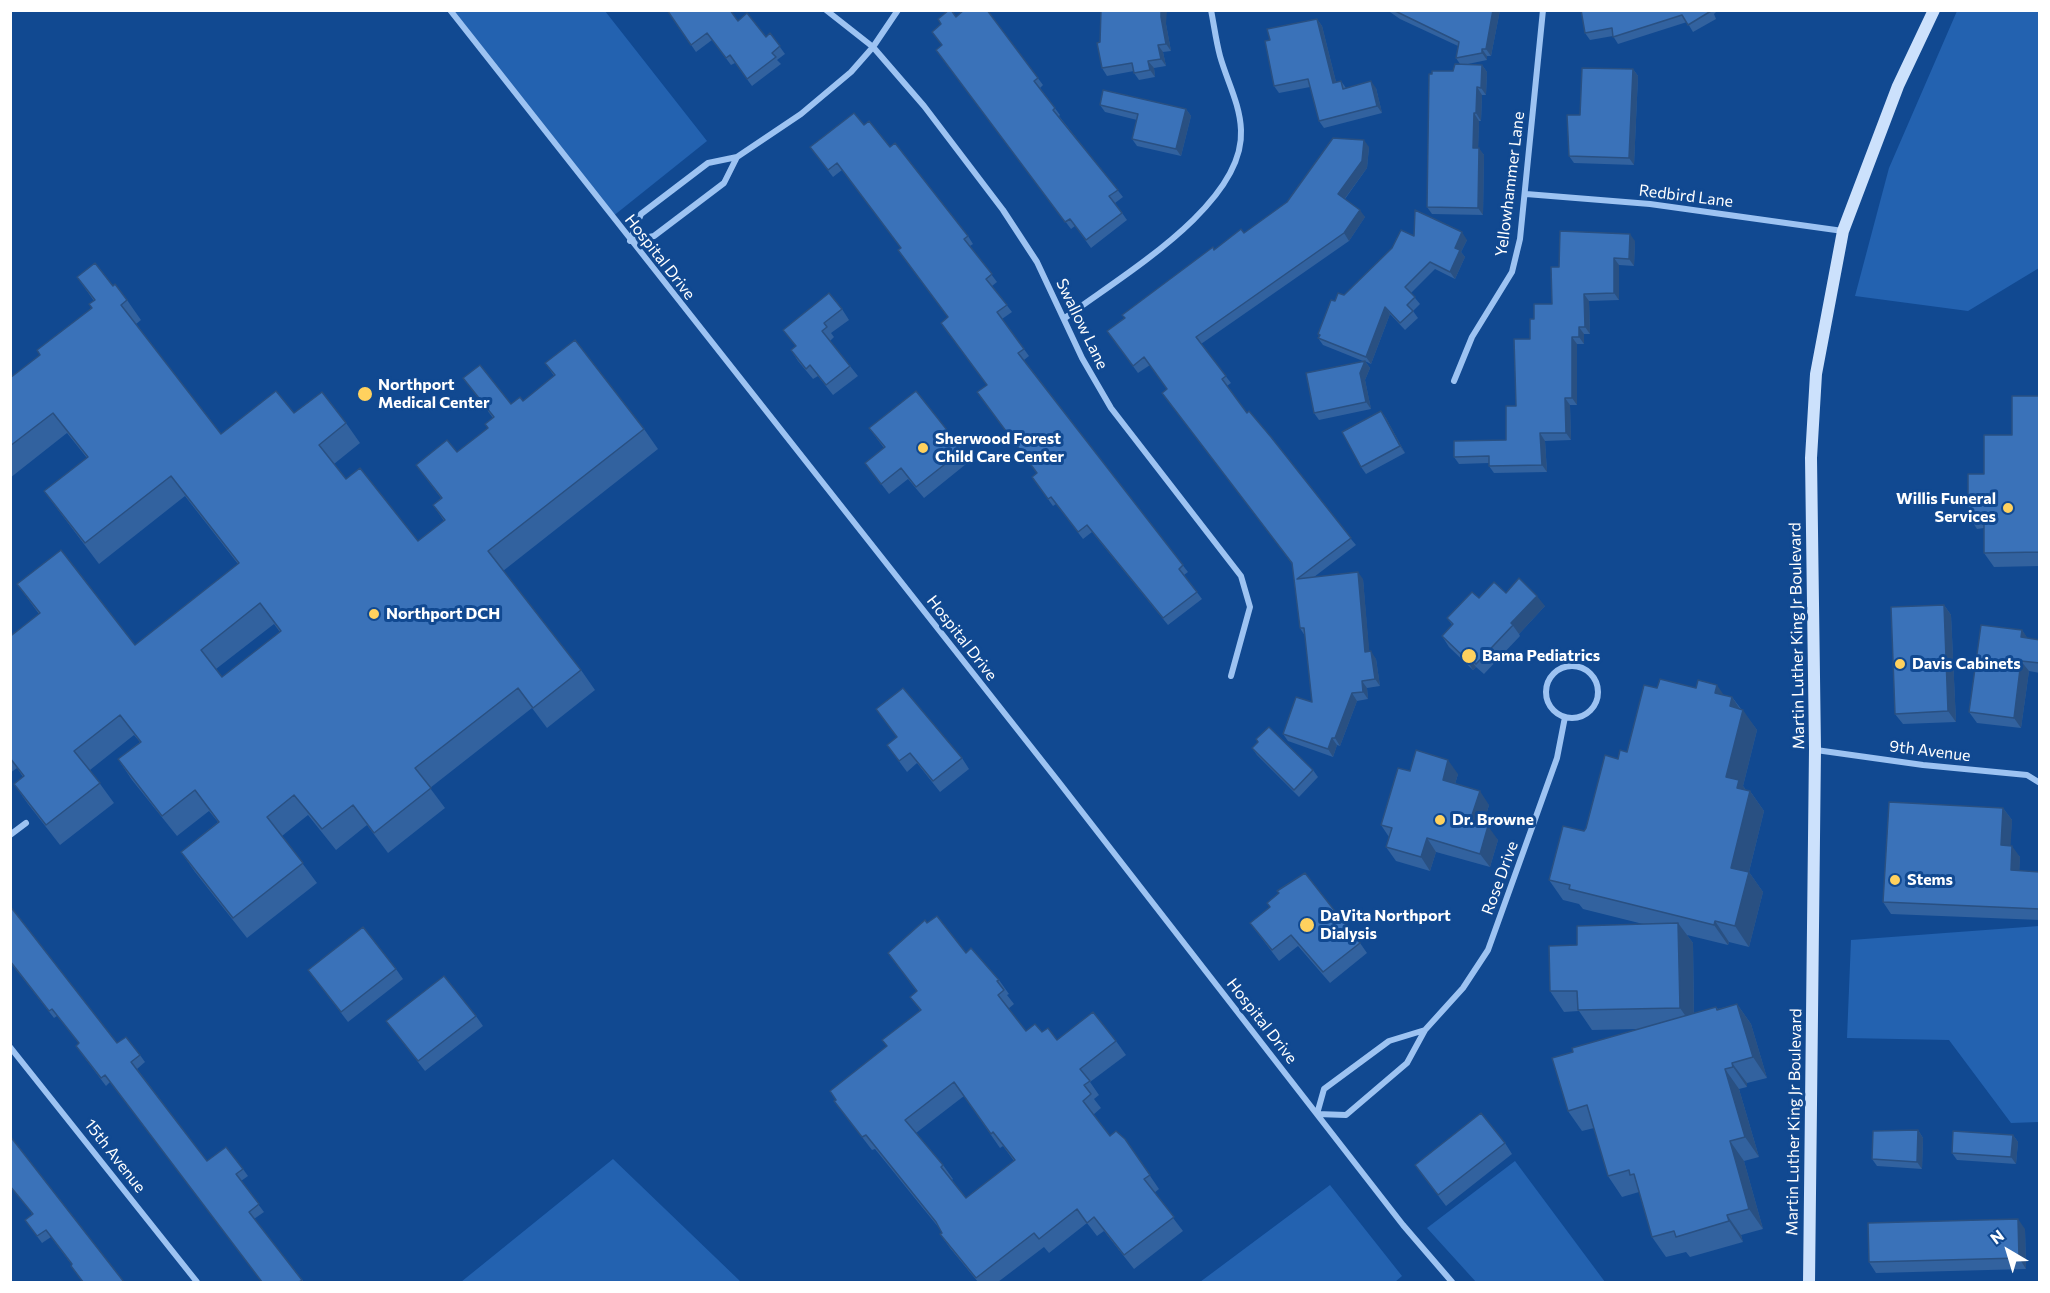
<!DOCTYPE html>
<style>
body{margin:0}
#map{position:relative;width:2050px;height:1293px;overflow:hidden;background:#114991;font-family:Commissioner,sans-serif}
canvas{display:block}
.frame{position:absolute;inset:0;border:12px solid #fff;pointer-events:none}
.north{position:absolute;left:1978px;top:1221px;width:60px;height:60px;-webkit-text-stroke:4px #114991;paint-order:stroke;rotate:322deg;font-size:16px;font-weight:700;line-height:24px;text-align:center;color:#fff}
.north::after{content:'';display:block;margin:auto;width:21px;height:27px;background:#fff;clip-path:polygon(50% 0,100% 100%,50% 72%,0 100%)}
</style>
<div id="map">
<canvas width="2050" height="1293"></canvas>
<div class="frame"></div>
<div class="north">N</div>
</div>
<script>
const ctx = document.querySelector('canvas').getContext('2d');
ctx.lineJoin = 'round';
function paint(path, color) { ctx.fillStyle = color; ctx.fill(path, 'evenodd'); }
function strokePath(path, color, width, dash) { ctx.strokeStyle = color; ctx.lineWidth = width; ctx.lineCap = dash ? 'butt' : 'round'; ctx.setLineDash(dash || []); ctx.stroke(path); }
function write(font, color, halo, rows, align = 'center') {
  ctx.font = font + ' Commissioner,sans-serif'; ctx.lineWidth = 6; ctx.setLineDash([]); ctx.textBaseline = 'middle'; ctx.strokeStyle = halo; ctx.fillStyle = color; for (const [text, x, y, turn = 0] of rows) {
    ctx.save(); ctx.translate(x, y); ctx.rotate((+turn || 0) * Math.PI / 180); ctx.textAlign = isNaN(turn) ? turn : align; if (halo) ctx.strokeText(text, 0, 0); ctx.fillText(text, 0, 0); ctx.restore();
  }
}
paint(new Path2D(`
 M450,11H605L707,141L612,217Z
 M1957,11H2039V268L1968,311L1855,296L1889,168Z
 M2039,926V1122L2011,1123L1949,1040L1847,1038L1851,940Z
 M613,1159L741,1282H461Z
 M1515,1161L1605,1282H1476L1427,1228Z
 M1330,1185L1402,1276L1395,1282H1200Z`), '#2362b0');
strokePath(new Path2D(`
 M450,10L1058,781L1403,1225L1452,1282
 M826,10L873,47L924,106L1003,210L1037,262L1082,358L1111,408L1241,576L1250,607L1231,676
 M1526,194L1650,204L1843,231
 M630,241L641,214L708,163L737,157L801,114L851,72L873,47L898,10
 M630,241L654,236L724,183L737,157
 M1065,318C1119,277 1245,205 1241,130C1240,104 1227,81 1220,56C1216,41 1214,25 1211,10
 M1454,381L1472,337L1512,272L1520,239L1543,10
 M1546 692a26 26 0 1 1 52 0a26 26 0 1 1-52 0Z
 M1816,750L1923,765L2027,775L2040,783
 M10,835L26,823
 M1425,1030L1389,1041L1324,1089L1317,1114L1346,1115L1407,1063L1425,1030L1463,988L1488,950L1557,758L1565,717
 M10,1047L197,1282`), '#9dc3f2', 6);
strokePath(new Path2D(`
 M1809,1282L1815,749L1811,458L1816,374L1843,231L1898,86L1934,10`), '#cce1fc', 12);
paint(new Path2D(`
 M667,10L738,21L766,37L770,33L785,54L777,60L781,64L752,86L735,63L731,65L712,40L696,52Z
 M987,10L1043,85L1040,88L1060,115L1059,116L1123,197L1115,203L1127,220L1091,248L1075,226L1071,229L936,50L942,45L956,17Z
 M1387,10H1500L1491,56H1487V60L1468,64L1482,65L1487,72L1486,95H1482L1481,121H1479L1478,148L1484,155L1483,215L1432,214L1427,207L1453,71L1460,64L1456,58L1458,46L1400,19Z
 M1581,10H1718L1714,14L1716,19L1693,32L1687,22L1618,44L1613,36L1590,40L1585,33Z
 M1317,19L1322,26L1336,82L1341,81L1346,88H1376L1382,113L1324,128L1319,121L1310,87L1279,93L1274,86L1270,40Z
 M1166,24L1171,51L1163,52L1166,66L1154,68L1155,77L1139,80L1134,73V71L1107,76L1102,68Z
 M1633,69L1638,76L1634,165L1574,163L1569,156L1580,115Z
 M1100,105L1186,109L1191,116L1181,156L1137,146L1132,139L1137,120L1105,112Z
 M864,125L890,147L968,236L973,244L970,246L997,282L992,286L1012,312L1002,319L1029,356L1024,360L1188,572L1184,575L1202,599L1168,625L1092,532L1083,539L1056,504L1053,506L1037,484L1032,477L1037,473L948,317L901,248L842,170L833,177L810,147Z
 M1369,147L1367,168L1345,199L1365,217L1349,241L1201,344L1231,383L1227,386L1247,413L1356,545L1314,577L1363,579L1369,652L1376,659L1380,686L1367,688L1368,699L1357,701L1340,746L1337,745L1333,757L1288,741L1283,734L1312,702L1305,636L1300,628L1292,564L1150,365L1138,373L1107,331L1214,250L1244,233Z
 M1414,236L1467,240L1461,252L1465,257L1455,279L1435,269L1411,293L1420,304L1413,311L1418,318L1405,330L1390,314L1371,364L1365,361L1370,368L1365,380L1371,409L1319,420L1314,413L1363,361L1323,345L1318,338L1319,336L1318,334L1335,301L1344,295Z
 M1635,241L1634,266L1619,265V300L1589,301L1590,334H1584V344H1577V405H1570L1571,440L1545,441L1547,472L1494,473L1489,466V463L1459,464L1454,457L1506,440L1516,406L1534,319L1552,304L1559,267Z
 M77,277L113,286L127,300L141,320L136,324L221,434L294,413L346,423L360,443L334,464L346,479L418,541L444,521L433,505L441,498L416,465L457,452L488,428L493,418L463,378L511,404L523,401L554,376L545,363L644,429L658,449L503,571L581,670L595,690L547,728L532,708L430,788L445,808L388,853L367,825L336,850L308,815L282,836L317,883L247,938L195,872L181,852L218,822L209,811L177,836L132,780L118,759L140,742L134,735L90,770L114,803L60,845L28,804L14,784L23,777L17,768L10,773V633L12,635L39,614L17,584L135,645L238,564L185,496L99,564L59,511L44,491L87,458L67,433L10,478V378L40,355L91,308L94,301ZM274,624L280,632L222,677L216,669Z
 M842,309L849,320L831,333L834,337L830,341L858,376L833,395L818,376L813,379L798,361L791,350L796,346L783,330Z
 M2040,396V566L1994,567L1984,553V528L1977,529L1968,515L1984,474Z
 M1381,411L1386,418L1405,453L1366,474L1361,467Z
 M869,428L963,450L971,460L924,498L908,479L889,494L865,463L884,448Z
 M1506,593L1545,606L1519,634L1520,636L1484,674L1476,667L1473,670L1449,647L1442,636L1452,625L1447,618L1479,598Z
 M1944,605L1951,615L1956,722L1903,724L1895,714Z
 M2022,630L2027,638L2040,640V673L2029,671L2021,728L1977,723L1969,712Z
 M1657,688H1696L1732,697L1757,730L1743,786L1746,790L1750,791L1764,811L1749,872L1763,892L1749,947L1729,942L1728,945L1687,935L1693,943L1694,1013L1716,1007L1718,1009L1737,1004L1751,1024L1767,1078L1747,1083V1087L1739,1089L1759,1157L1744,1161L1763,1229L1741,1235L1743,1242L1690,1257L1686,1252L1666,1257L1652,1237L1639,1192L1622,1197L1608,1176L1594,1128L1582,1131L1568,1111L1573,1052L1638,1029L1592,1030L1579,1011L1564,1012L1550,991L1577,945L1643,924L1583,909L1579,904L1563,900L1549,880L1586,828L1618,759L1627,752Z
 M876,709L962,758L969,769L940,792L917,763L907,772L887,745L897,737Z
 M1252,748L1313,770L1318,777L1299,797L1257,755Z
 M1410,771L1458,774L1455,784L1489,805L1483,825L1498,840L1490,867L1436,852L1430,871L1396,861L1386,847L1389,837L1381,825Z
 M2003,808L2012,820L2010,846L2020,857L2019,871L2040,872V920L1891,914L1883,902Z
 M927,923L999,980L1009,994L1007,995L1014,1004L1008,1009L1026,1031L1042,1032L1057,1040L1116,1041L1126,1055L1090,1082L1099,1095L1094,1099L1101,1108L1093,1115L1110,1136L1125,1139L1159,1189L1154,1193L1183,1231L1134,1269L1104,1231L1097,1236L1087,1223L1049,1253L1044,1247L998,1282H978L950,1248L940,1234L942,1233L939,1228L875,1149L872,1150L834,1101L836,1100L830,1091L887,1046L920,1010L910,997L917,992L888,953ZM964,1096L1000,1148L1003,1146L1014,1161L966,1198L952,1180L953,1179L943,1165L916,1133Z
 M1250,923L1360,943L1367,953L1330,983L1298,946L1279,961Z
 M10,962L117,1043L140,1055L145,1062L137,1069L207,1161L243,1169L248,1176L241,1181L264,1212L254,1219L304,1282H262L110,1082L106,1086L81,1053L79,1043L57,1016L54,1018Z
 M396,969L403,979L348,1022L308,970Z
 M476,1016L483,1026L425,1071L386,1021Z
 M1918,1130L1923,1138L1922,1169L1877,1166L1872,1159Z
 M2013,1135L2018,1142L2016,1164L1957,1160L1952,1153Z
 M10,1136L72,1265L51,1237L42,1243L25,1220L32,1215Z
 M1505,1143L1512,1154L1446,1206L1415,1165Z
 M2025,1229L2026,1269L1876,1273L1869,1262Z`), '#32629f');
paint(new Path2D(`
 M1161,10H1167L1166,24L1171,51L1166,44L1161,17Z
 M1493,10H1500L1491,56L1486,49Z
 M1317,19L1322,26L1338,90L1333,83Z
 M1158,45L1163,52L1166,66L1161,59Z
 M1482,49L1487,56V60L1482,53Z
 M1148,61L1154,68L1155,77L1150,70Z
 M1482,65L1487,72L1486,95L1481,88Z
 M1633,69L1638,76L1634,165L1629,158Z
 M1371,81L1376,88L1382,113L1377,106Z
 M1477,87L1482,95L1481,121L1476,113Z
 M1186,109L1191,116L1181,156L1176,149Z
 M1474,113L1479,121L1478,155L1473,148Z
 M1364,140L1369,147L1367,168L1343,201L1338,194Z
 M1479,148L1484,155L1483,215L1478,208Z
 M1360,210L1365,217L1349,241L1344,233Z
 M1462,232L1467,240L1461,252L1465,257L1455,279L1450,272L1455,248Z
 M1630,234L1635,241L1634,266L1629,259Z
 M1614,258L1619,265V300L1614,293Z
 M1584,294L1589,301L1590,334L1585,327Z
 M1385,307L1390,314L1371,364L1366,357Z
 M1579,327L1584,334V344L1579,337Z
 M1572,337L1577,344V405L1572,398Z
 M1365,361L1370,368L1365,380L1371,409L1366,402L1360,373Z
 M1565,398L1570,405L1571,440L1566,433Z
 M1381,411L1386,418L1405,453L1400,446Z
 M1540,433L1545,441L1547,472L1542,465Z
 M1358,572L1363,579L1370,659L1365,652Z
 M1537,596L1545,606L1519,634L1511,623Z
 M1944,605L1951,615L1956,722L1948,711Z
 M2022,630L2029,640L2021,637Z
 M1371,651L1376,659L1380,686L1375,679Z
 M1468,656L1476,667L1473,670L1466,659Z
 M2021,661L2029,671L2021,728L2014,718Z
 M1362,681L1367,688L1368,699L1363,692Z
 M1717,685L1730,704L1732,697L1742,712L1743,710L1757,730L1743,786L1749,795L1750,791L1764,811L1745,888L1731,868L1726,777L1715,693Z
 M1352,693L1357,701L1340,746L1335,738Z
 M1332,738L1337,745L1333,757L1328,749Z
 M1448,760L1458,774L1452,794L1443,780Z
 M1480,791L1489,805L1480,835L1470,821Z
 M2003,808L2012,820L2010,857L2001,845Z
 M1488,826L1498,840L1490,867L1480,854Z
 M1427,838L1436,852L1430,871L1421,857Z
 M2012,846L2020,857L2019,882L2011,870Z
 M1749,872L1763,892L1749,947L1735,926Z
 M1715,921L1729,942L1728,945L1714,925Z
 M1678,923L1693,943L1694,1028L1680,1008Z
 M1737,1004L1751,1024L1767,1078L1753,1057Z
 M1732,1063L1747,1083V1087L1733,1067Z
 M1725,1069L1739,1089L1759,1157L1745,1137Z
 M1918,1130L1923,1138L1922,1169L1917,1162Z
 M2013,1135L2018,1142L2016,1164L2011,1157Z
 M1730,1141L1744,1161L1763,1229L1749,1209Z
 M1727,1215L1741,1235L1743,1242L1729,1221Z
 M2018,1219L2025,1229L2026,1269L2019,1258Z`), '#295082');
const building = new Path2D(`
 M667,10H730L738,21L747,13L766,37L770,33L780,46L772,53L776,57L747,79L730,55L726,58L707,33L691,45Z
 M949,10H951L956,17L964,10H987L1038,78L1034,81L1055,108L1053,110L1118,190L1109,196L1122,213L1086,240L1070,219L1065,222L936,50L942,45L932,32L941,24L938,19Z
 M1101,10H1161V17L1166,44L1158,45L1161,59L1148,61L1150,70L1134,73L1132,63L1102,68L1097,43L1100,42Z
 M1393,10H1493L1486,49H1482V53L1456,58L1459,42Z
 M1581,10H1710L1711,11L1688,25L1682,15L1613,37L1612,28L1585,33Z
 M1317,19L1333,83L1341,81L1343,89L1371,81L1377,106L1319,121L1308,79L1274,86L1265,41L1270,40L1267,29Z
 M1455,64L1482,65L1481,88L1477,87L1476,113H1474L1473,148H1479L1478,208L1427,207L1429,74H1432V71H1453Z
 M1582,68L1633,69L1629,158L1569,156L1567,115H1580Z
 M1103,90L1186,109L1176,149L1132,139L1138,114L1100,105Z
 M854,113L864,125L869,121L890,147L895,143L968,236L964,239L992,274L986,279L1007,305L997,312L1024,349L1018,353L1183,565L1179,569L1197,592L1163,618L1087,525L1078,532L1051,497L1048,499L1032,477L1037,473L977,392L987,385L941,323L948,317L898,250L901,248L837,163L828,170L810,147Z
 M1333,138L1364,140L1362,161L1338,194L1360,210L1344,233L1196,337L1226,376L1222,379L1247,413L1249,411L1271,437L1351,538L1297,579L1358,572L1365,652L1371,651L1375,679L1362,681L1363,692L1352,693L1335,738H1332L1328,749L1283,734L1296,697L1312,702L1304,628H1300L1292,563L1162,393L1167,389L1144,357L1133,366L1107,331L1125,318L1122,315L1213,247L1214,250L1241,229L1244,233L1287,202Z
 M1415,210L1462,232L1455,248L1460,250L1450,272L1430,262L1405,287L1415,297L1407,305L1413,311L1400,323L1385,307L1366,357L1318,338L1320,335L1318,334L1331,300L1335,301L1338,293L1344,295L1392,248L1401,230L1414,236Z
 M1560,231L1630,234L1629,259L1614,258V293L1584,294L1585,327H1579V337H1572V398H1565L1566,433H1540L1542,465L1489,466V456L1454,457V441L1506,440V406H1516L1514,339H1530V319H1534V304H1552L1551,267H1559Z
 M95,263L113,286L115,284L127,300L121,305L221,434L276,391L294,413L322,392L346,423L319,445L346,479L360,468L418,541L445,520L433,505L442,498L416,465L447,440L457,452L488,428L485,424L494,417L463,378L480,365L511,404L520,397L523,401L555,375L545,363L575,340L644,429L488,551L581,670L533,708L518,688L415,768L431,788L374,833L353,805L322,829L294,795L267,817L303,863L233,918L181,852L219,822L195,790L162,816L118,759L141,742L120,715L74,751L100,783L46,825L14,784L24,776L10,758V633L12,635L40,613L17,584L61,550L135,645L239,563L171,476L85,543L44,491L88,457L53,413L10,446V378L40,355L37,350L92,308L89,304L95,300L77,277ZM260,603L281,631L222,677L201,650Z
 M829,293L842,309L824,323L827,327L822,331L850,366L826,385L810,365L806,369L791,350L796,346L783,330Z
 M1365,361L1360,373L1366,402L1314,413L1306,373Z
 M916,391L963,450L916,487L901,468L881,484L865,463L885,447L869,428Z
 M2012,396H2040V552L1984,553V514L1968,515V474H1984V435H2012Z
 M1381,411L1400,446L1361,467L1342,432Z
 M1519,578L1537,596L1511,623L1513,625L1476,664L1468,656L1466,659L1442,636L1453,624L1447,618L1472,592L1479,598L1494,582L1506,593Z
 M1944,605L1948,711L1895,714L1891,607Z
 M1981,625L2022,630L2021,637L2040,640V663L2021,661L2014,718L1969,712Z
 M1660,679L1696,688L1698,680L1717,685L1715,693L1732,697L1730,706L1743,710L1726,777L1739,780L1737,788L1750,791L1731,868L1749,872L1735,926L1715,921L1714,925L1678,916L1569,889L1570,885L1549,880L1563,826L1584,831L1586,828L1605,755L1618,759L1620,750L1627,752L1644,685L1657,688Z
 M903,688L962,758L933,781L910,753L899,761L887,745L897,737L876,709Z
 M1269,727L1313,770L1294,790L1252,748L1258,742L1256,739Z
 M1416,750L1448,760L1443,780L1480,791L1470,821L1488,826L1480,854L1427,838L1421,857L1386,847L1392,828L1381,825L1398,768L1410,771Z
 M1889,802L2003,808L2001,845L2012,846L2011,870L2040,872V909L1883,902Z
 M1305,873L1360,943L1323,972L1291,935L1272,950L1250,923L1270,907L1267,903L1279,893L1277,891Z
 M10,906L117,1043L126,1037L140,1055L131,1062L207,1161L226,1147L243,1169L236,1174L259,1204L249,1212L302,1280L299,1282H262L105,1075L101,1078L76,1046L79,1043L52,1009L49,1011L10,961Z
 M937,916L966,953L971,948L999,980L997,981L1004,990L998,995L1026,1031L1035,1024L1042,1032L1048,1028L1057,1040L1093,1012L1116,1041L1080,1069L1090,1081L1084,1085L1091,1094L1083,1101L1110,1136L1116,1131L1125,1139L1150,1175L1144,1179L1174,1217L1124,1255L1094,1217L1087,1223L1077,1209L1039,1239L1034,1233L976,1278L940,1234L942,1233L936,1222L866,1135L862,1137L834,1101L836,1100L830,1091L887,1046L882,1040L921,1010L910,997L917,991L888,953L925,920L927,923ZM954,1082L991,1134L993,1132L1015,1160L966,1198L941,1167L943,1165L905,1120Z
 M1678,923L1680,1008L1578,1010L1577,991H1550L1549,946L1577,945V926Z
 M363,927L396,969L341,1012L308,970Z
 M444,976L476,1016L418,1061L386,1021Z
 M1737,1004L1753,1057L1732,1063L1733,1067L1725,1069L1745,1137L1730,1141L1749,1209L1727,1215L1729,1221L1676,1237L1674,1231L1652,1237L1634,1174L1630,1175L1629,1170L1608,1176L1587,1105L1568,1111L1552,1058L1573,1052L1572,1048L1716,1007L1717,1010Z
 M1481,1113L1505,1143L1438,1195L1415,1165Z
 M1918,1130L1917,1162L1872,1159L1873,1131Z
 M1953,1131L2013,1135L2011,1157L1952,1153Z
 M10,1136L124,1282H83L71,1266L72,1264L46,1230L37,1236L25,1220L33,1214L10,1186Z
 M2018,1219L2019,1258L1869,1262L1868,1223Z`);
paint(building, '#3a72b9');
strokePath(building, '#295082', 1.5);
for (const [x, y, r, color] of [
 [365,394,8,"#ffd15e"],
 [923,448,6,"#ffd15e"],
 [2008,508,6,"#ffd15e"],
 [374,614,6,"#ffd15e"],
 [1469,656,8,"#ffd15e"],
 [1900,664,6,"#ffd15e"],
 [1440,820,6,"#ffd15e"],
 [1895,880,6,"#ffd15e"],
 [1307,925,8,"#ffd15e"]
]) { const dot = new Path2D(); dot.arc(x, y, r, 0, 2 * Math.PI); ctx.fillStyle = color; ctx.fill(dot); strokePath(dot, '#114991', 2); }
write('16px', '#fff', '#114991', [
 ["Yellowhammer Lane",1510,184,-83],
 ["Redbird Lane",1686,196,7],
 ["Hospital Drive",660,257,52],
 ["Swallow Lane",1082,324,64],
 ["Martin Luther King Jr Boulevard",1797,636,-91],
 ["Hospital Drive",962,638,52],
 ["9th Avenue",1930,751,7],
 ["Rose Drive",1500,878,-70],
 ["Hospital Drive",1262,1021,52],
 ["Martin Luther King Jr Boulevard",1794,1122,-89],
 ["15th Avenue",115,1156,52]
]);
write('bold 16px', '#fff', '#114991', [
 ["Northport",378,385],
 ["Medical Center",378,403],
 ["Sherwood Forest",935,439],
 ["Child Care Center",935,457],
 ["Willis Funeral",1996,499,"right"],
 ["Services",1996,517,"right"],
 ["Northport DCH",386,614],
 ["Bama Pediatrics",1482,656],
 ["Davis Cabinets",1912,664],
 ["Dr. Browne",1452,820],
 ["Stems",1907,880],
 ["DaVita Northport",1320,916],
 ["Dialysis",1320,934]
], 'left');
</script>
